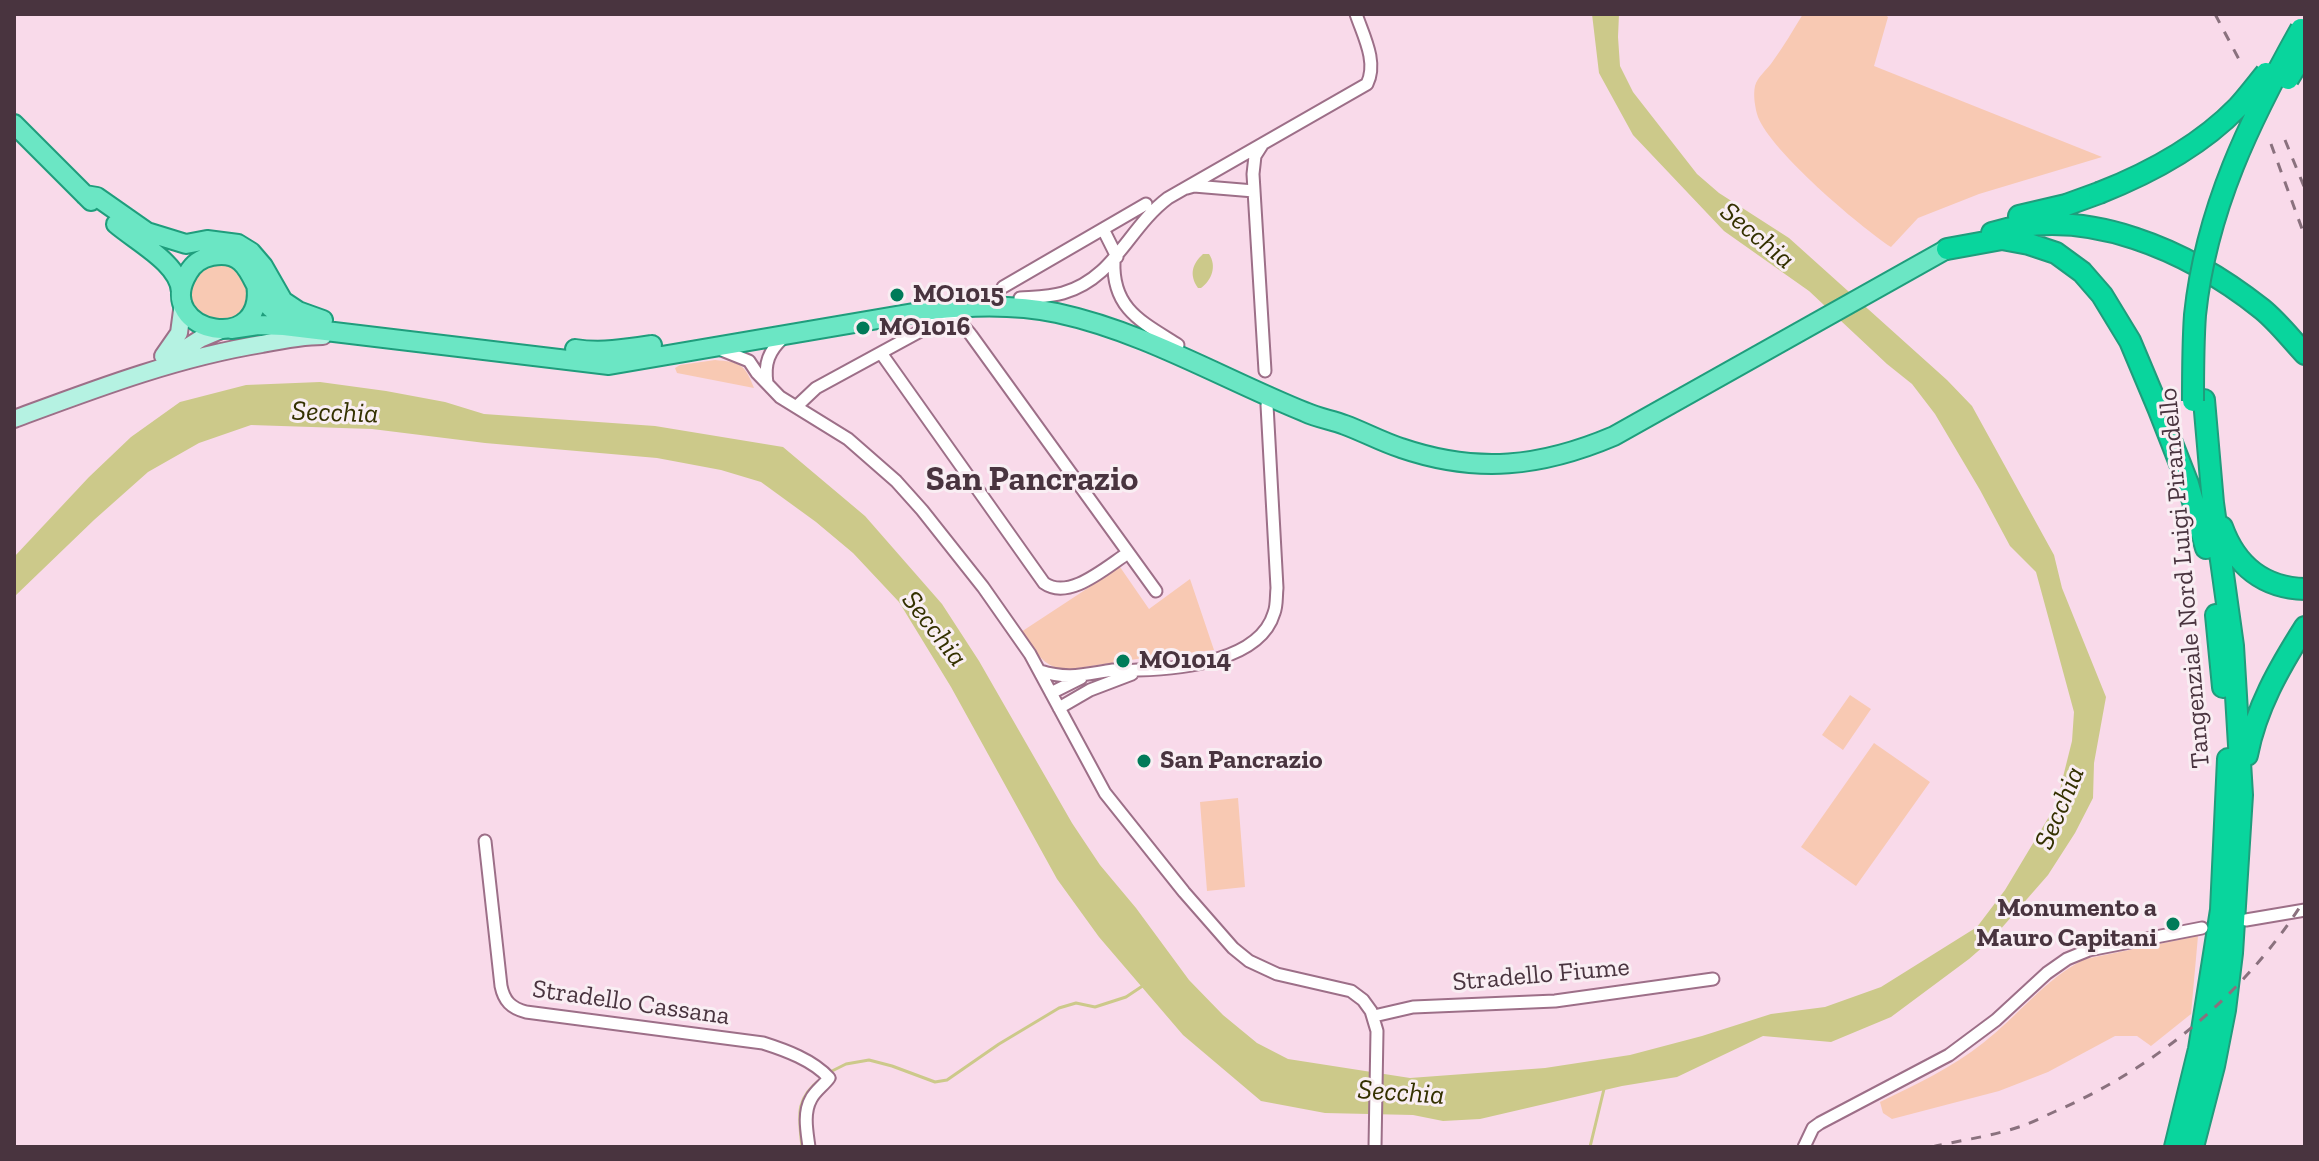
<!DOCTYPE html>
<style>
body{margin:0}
#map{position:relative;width:2319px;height:1161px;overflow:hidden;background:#f9daea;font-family:"Zilla Slab",serif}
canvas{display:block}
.frame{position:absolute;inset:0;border:16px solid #49343f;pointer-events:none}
</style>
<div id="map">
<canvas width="2319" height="1161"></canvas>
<div class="frame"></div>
</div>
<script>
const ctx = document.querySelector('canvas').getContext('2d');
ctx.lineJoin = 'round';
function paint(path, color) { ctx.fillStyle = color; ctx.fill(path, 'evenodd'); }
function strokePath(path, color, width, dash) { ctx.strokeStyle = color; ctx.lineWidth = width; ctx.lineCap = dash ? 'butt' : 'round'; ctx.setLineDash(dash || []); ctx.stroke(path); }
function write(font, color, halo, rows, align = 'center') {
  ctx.font = font + ' "Zilla Slab",serif'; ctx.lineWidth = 6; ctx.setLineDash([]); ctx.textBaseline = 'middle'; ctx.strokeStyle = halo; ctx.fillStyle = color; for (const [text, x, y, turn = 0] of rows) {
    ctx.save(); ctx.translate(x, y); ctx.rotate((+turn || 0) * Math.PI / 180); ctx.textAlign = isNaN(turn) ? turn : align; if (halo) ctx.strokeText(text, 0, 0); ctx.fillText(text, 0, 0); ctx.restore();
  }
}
paint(new Path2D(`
 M1803,14H1884L1888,17L1874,66L2102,157L1979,194L1918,218L1891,247C1859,226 1771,151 1758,117C1755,108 1753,95 1755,86C1757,77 1768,69 1773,61C1784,46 1793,30 1803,14Z
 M189 292a30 30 0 1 1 60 0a30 30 0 1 1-60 0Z
 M715,360C740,362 745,364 754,388L677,373L675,368L680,365Z
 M1120,567L1149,609L1190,579L1214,650L1150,657L1065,670C1043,667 1033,649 1021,632Z
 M1850,695L1871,709L1843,750L1822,735Z
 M1874,743L1930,782L1856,886L1801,847Z
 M1238,798L1245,887L1207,891L1200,802Z
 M2198,936L2191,1014L2151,1046L2137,1036H2115L2048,1072L1999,1091L1892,1119L1883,1113L1880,1102C1915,1085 1953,1067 1983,1043C2018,1016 2046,978 2085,959Z`), '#f8c9b3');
paint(new Path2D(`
 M1592,14H1619L1618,37L1620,66L1633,92L1697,174L1719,193L1789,238L1947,380L1972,406L2054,555L2062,588L2106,697L2094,763L2093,798L2075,833L2048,875L1992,939L1969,959L1891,1017L1831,1042L1763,1036L1677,1077L1622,1086L1480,1119L1443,1121L1413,1115L1325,1113L1261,1101L1183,1035L1099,937L1057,879L951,687L899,602L853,553L816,522L761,482L721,470L657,458L485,443L372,429L251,425L199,443L148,472L94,520L14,597V557L89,477L131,437L180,402L246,385L320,382L386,391L445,402L484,414L655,426L783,447L865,516L942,604L979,661L1072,823L1100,865L1136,908L1189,980L1223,1015L1257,1043L1288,1059L1410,1078L1545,1068L1630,1055L1702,1036L1771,1014L1825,1007L1881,987L1977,927L2005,890L2056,805L2072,741L2074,712L2036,572L2010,546L1980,490L1935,414L1912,384L1887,364L1809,291L1724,231L1633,135L1599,73Z
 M1203,254H1209C1217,266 1212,280 1201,288H1198C1189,275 1192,264 1203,254Z`), '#ccc98a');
strokePath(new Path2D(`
 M830,1072L846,1064L869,1060L892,1066L935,1082L947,1080L999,1044L1059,1008L1076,1003L1095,1007L1126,997L1144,985
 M802,1147C799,1117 794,1099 821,1079
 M1590,1147L1604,1089`), '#ccc98a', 3);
const street = new Path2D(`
 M1262,145L1255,156L1253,174L1265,371
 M1187,188L1194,186L1254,191
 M1103,229L1117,257
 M1114,261C1112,309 1142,322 1178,345
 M1003,287L1146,204
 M1020,298C1034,297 1050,297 1063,293C1115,278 1128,228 1168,198L1367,84C1378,62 1363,35 1356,14
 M719,349L749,361L757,373L780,397L848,439L896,481L922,510L983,587L1030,654L1105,793L1184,892L1233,948L1249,961L1277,974L1351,991L1363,1000L1371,1011L1377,1031L1375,1147
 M881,353L1044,583C1069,601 1106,567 1128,553
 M767,383C764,363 769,351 783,338
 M797,406L816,388L939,321C956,314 961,323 971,335L1156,591
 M1040,671C1069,680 1085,674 1113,670C1122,670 1130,671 1138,670C1181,669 1260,661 1274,613C1277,606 1276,597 1277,588L1267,405
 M1051,693L1081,678
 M1059,708L1090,690L1132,674
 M485,841L501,986C504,1001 511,1008 526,1012L763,1043C785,1050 813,1060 829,1078C824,1085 815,1091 811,1099C803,1113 807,1132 809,1147
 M2246,920L2305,910
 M1374,1016L1413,1007L1555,1001L1713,979
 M1804,1147L1813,1128L1820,1123L1949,1055L1996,1020L2047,973L2067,959L2089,950L2202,928`);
const secondary = new Path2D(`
 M163,356L179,333L183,303
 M167,360L200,339L219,331
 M14,419C95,389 176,358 262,344C282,340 302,336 323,336`);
const primary = new Path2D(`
 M14,124L91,201
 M85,195L97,197L147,232L186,244L207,240L238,244L251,252L263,266L283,301L298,311L323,320
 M116,224C137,242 180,264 181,292
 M255,278C273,359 151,333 188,273C193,264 202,258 212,256C253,248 250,289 271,308C279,316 288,317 299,318
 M231,329L258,325L284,326L609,365L931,310C974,305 1015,304 1057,313C1145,332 1223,379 1305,412C1318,418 1332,420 1345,425C1364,432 1382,442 1401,448C1477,474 1541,467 1614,436L1947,249
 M575,349C601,353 626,349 652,345`);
const highway = new Path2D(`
 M2019,216L2066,205L2099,193
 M1992,233C2086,204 2189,251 2262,309C2278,322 2291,339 2305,354
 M1947,249L2002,239L2029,244L2056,253L2082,272L2102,295L2130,341L2159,410L2188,484L2206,548
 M2222,527C2236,566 2264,588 2305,589
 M2216,615L2223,687
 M2247,755C2256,708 2279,668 2305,627
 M2175,1147L2199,1049L2221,910L2228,759
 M2193,1147L2214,1066L2225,1010L2232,953L2242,795L2233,646L2213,503L2204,400`);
strokePath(street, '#9d6f88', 15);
strokePath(secondary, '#9d6f88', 20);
strokePath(primary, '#1f9d7c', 22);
strokePath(highway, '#1f9d7c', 24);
strokePath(street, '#fff', 11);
strokePath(secondary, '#b5f2e2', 16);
strokePath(primary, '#6be6c4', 18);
strokePath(highway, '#09d59d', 20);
strokePath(new Path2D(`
 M2215,14L2242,65
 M2285,140L2305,189
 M2271,144L2305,237
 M1932,1147C1962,1140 1993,1136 2022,1126C2033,1122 2045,1116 2056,1111C2157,1067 2246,993 2305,899`), '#8a717e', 3, [10, 10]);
const highwayBridge = new Path2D(`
 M2288,79L2305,51
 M2099,193C2150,173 2200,146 2238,107C2248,96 2257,84 2266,73
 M2193,401C2193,372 2193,343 2195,315C2206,209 2250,120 2301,29`);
strokePath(highwayBridge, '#1f9d7c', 24, []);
strokePath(highwayBridge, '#09d59d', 20);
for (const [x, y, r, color] of [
 [897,295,8,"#007b59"],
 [863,328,8,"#007b59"],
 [1123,661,8,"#007b59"],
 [1144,761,8,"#007b59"],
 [2173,924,8,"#007b59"]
]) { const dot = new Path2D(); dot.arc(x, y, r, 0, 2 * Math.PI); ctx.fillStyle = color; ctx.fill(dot); strokePath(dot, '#f9eef3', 3); }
write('bold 26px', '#49343f', '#f9eef3', [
 ["MO1015",913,295],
 ["MO1016",879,328],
 ["MO1014",1139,661],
 ["San Pancrazio",1160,761],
 ["Monumento a",2157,909,"right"],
 ["Mauro Capitani",2157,939,"right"]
], 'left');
write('26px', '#49343f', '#f9eef3', [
 ["Tangenziale Nord Luigi Pirandello",2185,578,-95],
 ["Stradello Fiume",1541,975,-5],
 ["Stradello Cassana",631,1003,8]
]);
write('italic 28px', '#343100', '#f9eef3', [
 ["Secchia",1757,236,40],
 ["Secchia",335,413,2],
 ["Secchia",934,629,52],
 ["Secchia",2060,808,-67],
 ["Secchia",1401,1093,4]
]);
write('bold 34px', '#49343f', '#f9eef3', [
 ["San Pancrazio",1032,480]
]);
</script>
